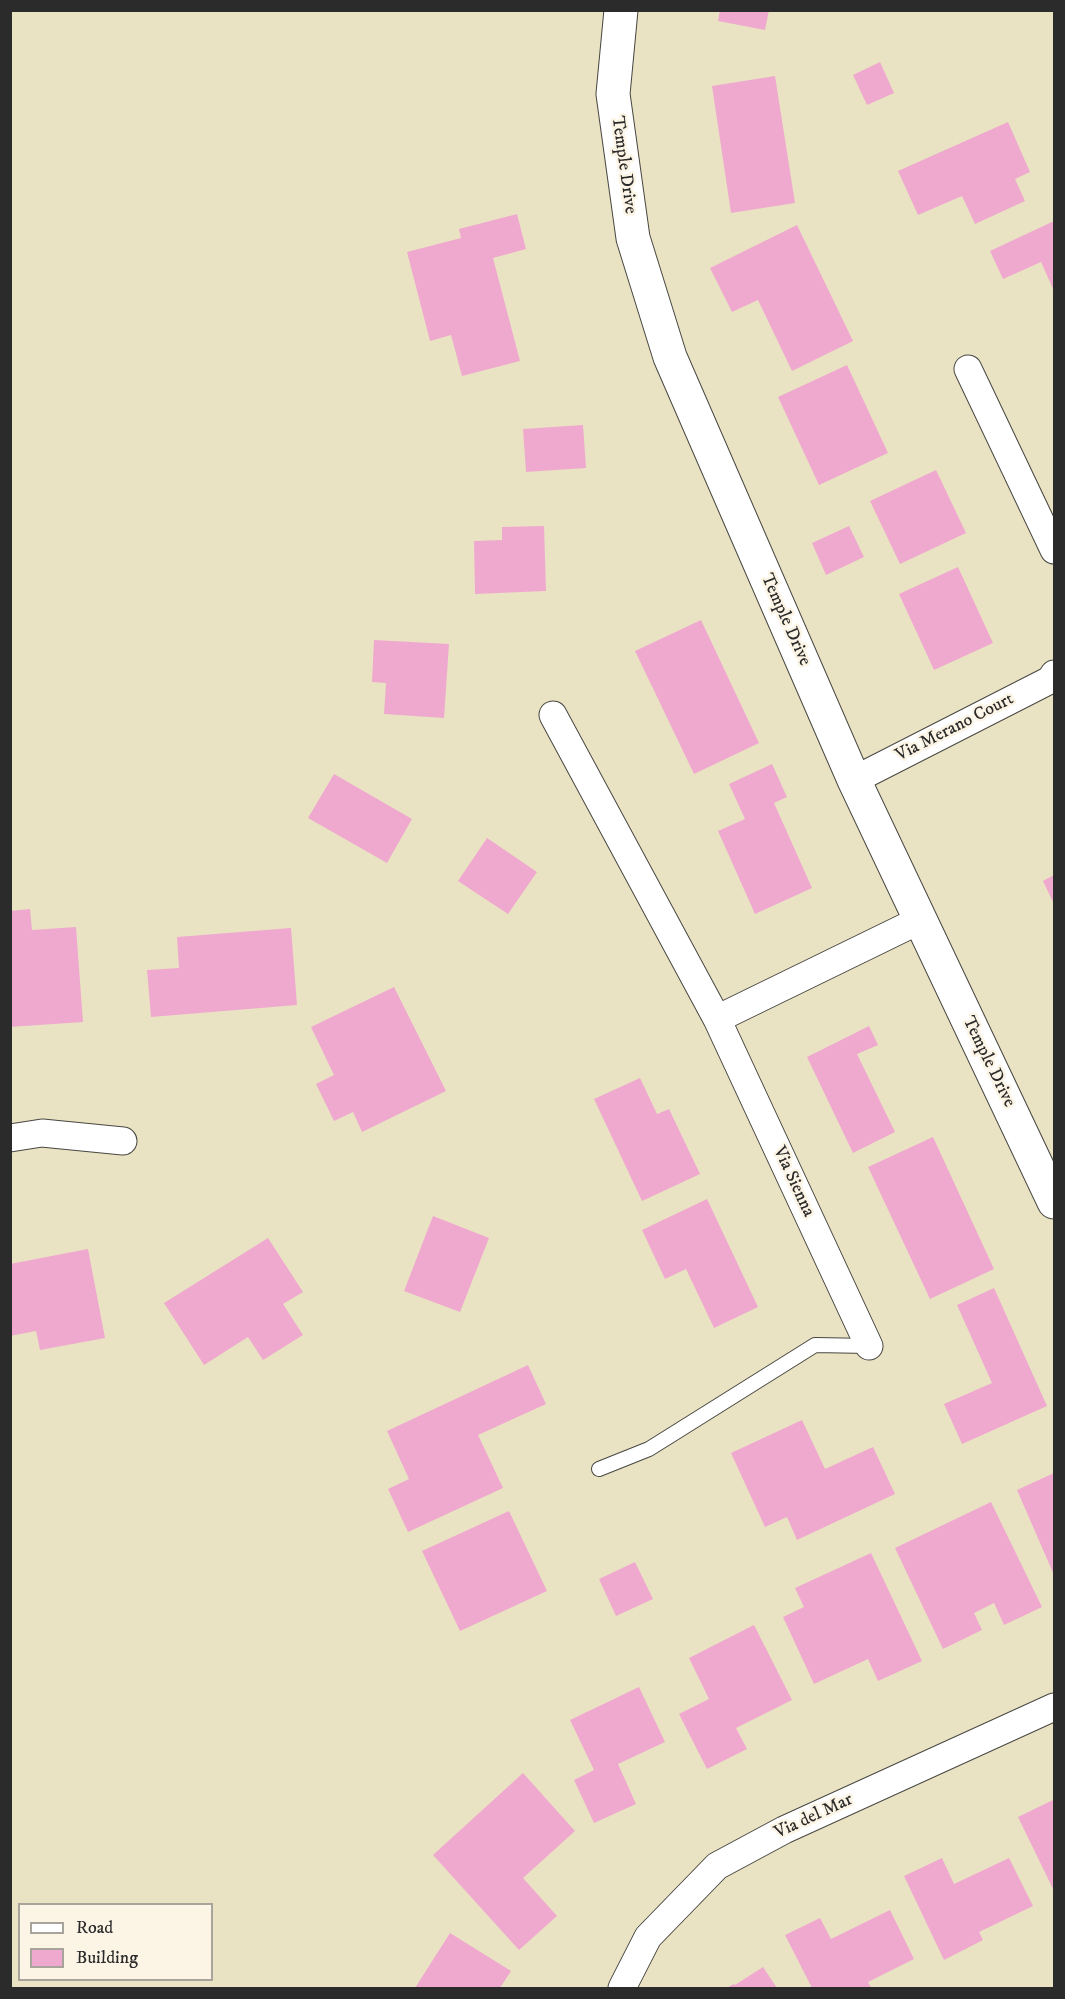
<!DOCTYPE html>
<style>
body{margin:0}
#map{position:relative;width:1065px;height:1999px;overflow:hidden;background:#eae3c3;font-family:"IM FELL DW Pica",serif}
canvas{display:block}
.frame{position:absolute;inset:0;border:12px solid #2b2b2b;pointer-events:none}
.legend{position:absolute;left:18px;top:1903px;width:195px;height:78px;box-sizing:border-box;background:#fcf5e5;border:2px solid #a8a49b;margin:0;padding:8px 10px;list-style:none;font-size:18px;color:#2b2b2b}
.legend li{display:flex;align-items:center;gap:12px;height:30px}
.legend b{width:30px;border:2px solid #a8a49b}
</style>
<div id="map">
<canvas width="1065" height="1999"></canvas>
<div class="frame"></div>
<ul class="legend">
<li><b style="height:8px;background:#fff"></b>Road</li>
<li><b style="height:16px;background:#efa9cf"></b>Building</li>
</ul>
</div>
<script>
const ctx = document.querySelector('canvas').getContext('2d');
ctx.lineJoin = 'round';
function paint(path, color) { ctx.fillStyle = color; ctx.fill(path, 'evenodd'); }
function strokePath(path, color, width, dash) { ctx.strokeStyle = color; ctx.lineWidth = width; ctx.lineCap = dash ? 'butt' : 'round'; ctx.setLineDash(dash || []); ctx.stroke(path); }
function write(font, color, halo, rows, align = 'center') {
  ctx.font = font + ' "IM FELL DW Pica",serif'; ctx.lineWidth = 5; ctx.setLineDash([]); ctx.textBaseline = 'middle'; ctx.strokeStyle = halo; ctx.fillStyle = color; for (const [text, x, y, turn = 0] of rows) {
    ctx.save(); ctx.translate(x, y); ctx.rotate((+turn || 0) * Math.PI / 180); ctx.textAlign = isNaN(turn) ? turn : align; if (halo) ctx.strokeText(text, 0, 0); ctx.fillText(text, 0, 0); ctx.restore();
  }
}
paint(new Path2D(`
 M720,10H769L765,30L718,21Z
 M880,62L894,93L867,105L853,75Z
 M775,76L795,203L731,213L712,86Z
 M1008,122L1030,172L1015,179L1025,201L975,224L962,196L918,215L898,171Z
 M517,214L526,249L493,258L520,361L462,376L451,335L430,341L407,252L461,238L459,229Z
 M1054,221V291L1041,262L1003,279L990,251Z
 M797,225L853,341L792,371L758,300L732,312L710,268Z
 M847,365L888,453L819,485L778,397Z
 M583,425L586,468L526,472L523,429Z
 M936,470L966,533L900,564L870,501Z
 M544,526L546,591L475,594L474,541L502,540V527Z
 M849,526L864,557L826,575L812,543Z
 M958,567L993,643L934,670L899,594Z
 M701,620L759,743L694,774L635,651Z
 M374,640L449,644L444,718L384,714L386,683L372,682Z
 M772,764L787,797L774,803L812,888L755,914L718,831L745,819L729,784Z
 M334,774L412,819L387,863L308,818Z
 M487,838L537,872L508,914L458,881Z
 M1054,875V904L1043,881Z
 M30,909L32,930L76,927L83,1022L10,1027V911Z
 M291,928L297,1005L151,1017L147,970L179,968L177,937Z
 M394,987L446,1091L362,1132L353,1112L334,1121L316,1084L334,1075L311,1027Z
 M869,1026L878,1045L857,1054L895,1132L853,1153L807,1057Z
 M640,1078L657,1114L669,1109L700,1174L642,1201L594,1099Z
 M933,1137L994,1269L930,1299L868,1167Z
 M707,1199L758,1307L714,1328L686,1269L665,1279L642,1230Z
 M433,1216L489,1238L460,1312L404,1291Z
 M268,1238L303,1292L283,1304L303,1335L263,1360L248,1337L204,1365L164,1303Z
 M88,1249L105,1338L40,1350L36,1331L10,1336V1264Z
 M994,1288L1047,1406L962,1444L944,1404L992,1383L957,1305Z
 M528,1365L546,1404L478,1435L503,1488L408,1532L388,1489L409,1479L387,1431Z
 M802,1420L825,1469L873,1447L895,1494L797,1540L787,1517L765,1527L731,1453Z
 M1054,1473V1575L1017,1490Z
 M991,1502L1042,1607L1004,1625L994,1603L974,1613L982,1630L943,1649L895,1548Z
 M509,1511L547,1591L460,1631L422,1551Z
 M871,1553L922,1661L878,1681L868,1659L814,1684L783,1617L804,1607L795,1588Z
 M635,1562L653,1599L616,1616L599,1579Z
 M754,1625L792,1700L736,1728L747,1749L707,1769L679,1714L709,1699L689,1658Z
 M639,1687L665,1742L618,1764L636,1804L594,1823L574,1780L594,1770L570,1720Z
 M523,1773L575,1831L523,1878L557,1916L519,1950L433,1855Z
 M1053,1800L1054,1803V1888L1053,1889L1018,1817Z
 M942,1858L954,1884L1009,1858L1033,1906L979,1932L983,1940L944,1960L904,1876Z
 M890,1910L914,1959L868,1982L871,1988H812L785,1935L820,1918L831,1939Z
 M450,1933L511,1971L500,1988H415Z
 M763,1967L777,1988H726L734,1984L735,1985Z`), '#efa9cf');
const service = new Path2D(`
 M599,1469L649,1449L815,1345L869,1346`);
const minor = new Path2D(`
 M968,369L1054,550
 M553,715L717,1019L869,1346
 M854,780L1050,680L1054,674
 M717,1019L920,920
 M10,1138L42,1133L123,1141
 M622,1988L648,1937L717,1866L784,1830L1054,1707`);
const tertiary = new Path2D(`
 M621,10L613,94L633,238L670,357L854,780L1054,1202`);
strokePath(service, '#484742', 16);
strokePath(minor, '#484742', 29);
strokePath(tertiary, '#484742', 35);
strokePath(service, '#fff', 14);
strokePath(minor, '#fff', 27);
strokePath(tertiary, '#fff', 33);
write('18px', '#2b2b2b', '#fcf5e5', [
 ["Temple Drive",623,165,82],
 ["Temple Drive",785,620,66],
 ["Via Merano Court",955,728,-27],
 ["Temple Drive",988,1062,64],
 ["Via Sienna",793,1182,65],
 ["Via del Mar",814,1817,-25]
]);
</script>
